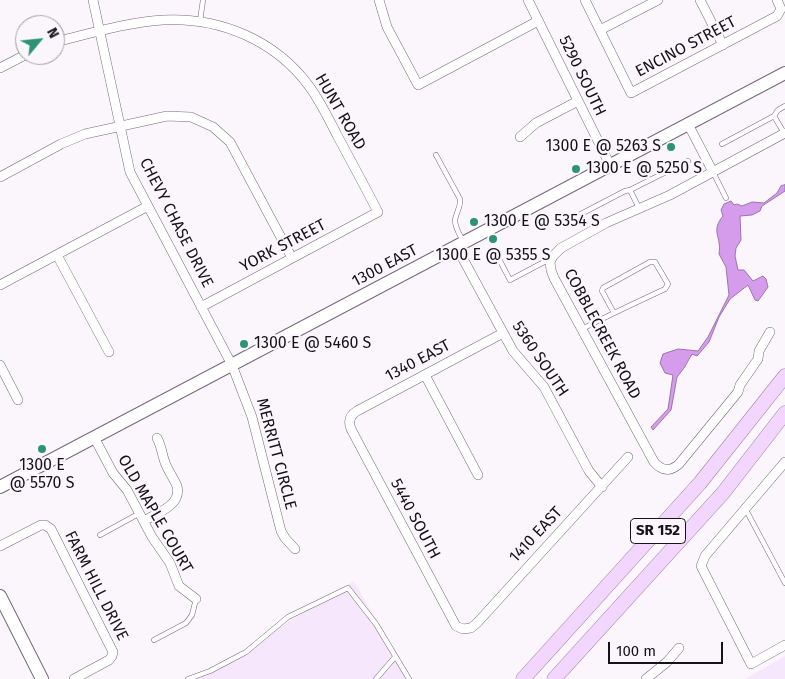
<!DOCTYPE html>
<style>
body{margin:0}
#map{position:relative;width:785px;height:679px;overflow:hidden;background:#faf6fb;font-family:"Fira Sans",sans-serif}
canvas{display:block}
.north{position:absolute;left:15px;top:15px;width:50px;height:50px;box-sizing:border-box;background:#faf6fb;border:1px solid #9f9aa1;border-radius:50%;rotate:62deg;font-size:14px;font-weight:700;line-height:20px;text-align:center;color:#17111a}
.north::after{content:'';display:block;margin:auto;width:18px;height:22px;background:#2c9471;clip-path:polygon(50% 0,100% 100%,50% 72%,0 100%)}
.scale{position:absolute;left:608px;top:642px;width:115px;height:22px;box-sizing:border-box;border:2px solid #17111a;border-top:0;padding-left:6px;font-size:15px;line-height:18px;white-space:nowrap;color:#17111a;-webkit-text-stroke:4px #faf6fb;paint-order:stroke}
</style>
<div id="map">
<canvas width="785" height="679"></canvas>
<div class="north">N</div>
<div class="scale">100 m</div>
</div>
<script>
const ctx = document.querySelector('canvas').getContext('2d');
ctx.lineJoin = 'round';
function paint(path, color) { ctx.fillStyle = color; ctx.fill(path, 'evenodd'); }
function strokePath(path, color, width, dash) { ctx.strokeStyle = color; ctx.lineWidth = width; ctx.lineCap = dash ? 'butt' : 'round'; ctx.setLineDash(dash || []); ctx.stroke(path); }
function write(font, color, halo, rows, align = 'center') {
  ctx.font = font + ' "Fira Sans",sans-serif'; ctx.lineWidth = 4.5; ctx.setLineDash([]); ctx.textBaseline = 'middle'; ctx.strokeStyle = halo; ctx.fillStyle = color; for (const [text, x, y, turn = 0] of rows) {
    ctx.save(); ctx.translate(x, y); ctx.rotate((+turn || 0) * Math.PI / 180); ctx.textAlign = isNaN(turn) ? turn : align; if (halo) ctx.strokeText(text, 0, 0); ctx.fillText(text, 0, 0); ctx.restore();
  }
}
paint(new Path2D(`
 M354,581L409,679H197Z
 M785,656V679H745Z`), '#f6e7fc');
const water = new Path2D(`
 M785,185V191L762,206L760,211L752,215L740,216L741,240L736,248L735,256L738,270H744L753,281L763,276L766,279L768,287L758,301L755,300L748,285L730,299L719,317L709,342L697,356L692,354L684,368L677,377L671,410L653,430L651,427L668,409L673,375L665,373L660,363L663,354L678,349L698,351L708,337L729,295L726,267L719,254C722,236 710,232 723,216L721,210L724,204L731,201L734,205L737,204L742,206L752,202L764,203L777,193L781,186Z`);
paint(water, '#d69cec');
strokePath(water, '#9d72ad', 1);
const service = new Path2D(`
 M200,21L203,0
 M774,116L784,133
 M722,144L774,116L778,110L785,106
 M436,155L460,199C461,207 456,213 455,220C455,228 460,235 463,241
 M713,172L726,198
 M630,190L688,161
 M577,216L625,191L630,190L639,208
 M498,257L510,280L544,262H550
 M582,329C609,315 637,302 665,289L668,284L655,262H650L603,288L602,291L614,313
 M746,510L785,583
 M100,535L140,513
 M154,640L186,623L192,615L196,599
 M188,679L210,671L246,652L288,617L348,588L376,624L409,679
 M376,679L395,657`);
const minor = new Path2D(`
 M93,0L130,172L232,365L252,417L281,531L285,538L295,549
 M379,0L387,27L418,85L538,21
 M528,0L610,165
 M585,0L631,93L777,16L781,9L777,0
 M700,0L723,45
 M600,30L658,0
 M55,42C89,34 128,22 163,20C220,17 275,40 309,86C320,101 329,119 337,135C351,161 365,187 378,212L201,307
 M0,68L25,55
 M688,124L713,172
 M520,137L536,123L578,101
 M0,177L61,144L85,134L167,116L191,117L213,127L230,142L292,258
 M456,246L513,351L544,387L589,471L602,487
 M57,255L109,352
 M0,285L148,206
 M770,332L759,351L758,359L740,385L738,392L679,464C670,472 662,471 654,462L554,278L551,270L550,262L553,256L561,248L606,223L670,195L785,133
 M503,333L357,411C350,415 348,421 351,429L456,626L463,629L471,628L477,623L628,457
 M0,365L18,400
 M425,375L478,475
 M94,437L113,473L127,490L152,537L170,563L179,586L196,599
 M785,462L705,556L701,566L751,664L785,645
 M144,521C156,513 182,506 177,486C174,479 169,472 166,465C162,456 162,447 157,438
 M0,546L41,525H45L51,529L113,652L112,656L109,660L74,679
 M646,679L667,662L679,648`);
const secondary = new Path2D(`
 M0,487L785,73
 M0,596L42,679`);
const primary = new Path2D(`
 M523,679L700,483L785,376
 M554,679L723,493L785,413`);
strokePath(service, '#78677f', 5.5);
strokePath(minor, '#78677f', 10);
strokePath(secondary, '#78677f', 14);
strokePath(primary, '#a07fac', 15);
strokePath(service, '#fff', 4.5);
strokePath(minor, '#fff', 9);
strokePath(secondary, '#fff', 12);
strokePath(primary, '#f2d6fd', 14);
for (const [x, y, r, color] of [
 [671,147,5,"#2c9471"],
 [576,169,5,"#2c9471"],
 [474,222,5,"#2c9471"],
 [493,239,5,"#2c9471"],
 [244,344,5,"#2c9471"],
 [42,449,5,"#2c9471"]
]) { const dot = new Path2D(); dot.arc(x, y, r, 0, 2 * Math.PI); ctx.fillStyle = color; ctx.fill(dot); strokePath(dot, '#faf6fb', 2); }
for (const [x, y, w] of [
 [658,531,55]
]) { const box = new Path2D(); box.roundRect(x - w / 2, y - 12.5, w, 25, 4); ctx.fillStyle = '#faf6fb'; ctx.fill(box); strokePath(box, '#17111a', 1); }
write('bold 15px', '#17111a', null, [
 ["SR 152",658,531]
]);
write('16px', '#17111a', '#faf6fb', [
 ["ENCINO STREET",686,47,-28],
 ["5290 SOUTH",582,76,64],
 ["HUNT ROAD",340,112,60],
 ["CHEVY CHASE DRIVE",176,223,63],
 ["YORK STREET",283,246,-28],
 ["1300 EAST",385,266,-28],
 ["COBBLECREEK ROAD",602,334,62],
 ["5360 SOUTH",540,359,56],
 ["1340 EAST",418,361,-28],
 ["MERRITT CIRCLE",276,454,75],
 ["OLD MAPLE COURT",155,514,60],
 ["5440 SOUTH",415,519,62],
 ["1410 EAST",536,535,-47],
 ["FARM HILL DRIVE",96,586,63]
]);
write('16px', '#17111a', '#faf6fb', [
 ["1300 E @ 5263 S",661,147,"right"],
 ["1300 E @ 5250 S",586,169],
 ["1300 E @ 5354 S",484,222],
 ["1300 E @ 5355 S",493,256,"center"],
 ["1300 E @ 5460 S",254,344],
 ["1300 E",42,466,"center"],
 ["@ 5570 S",42,484,"center"]
], 'left');
</script>
